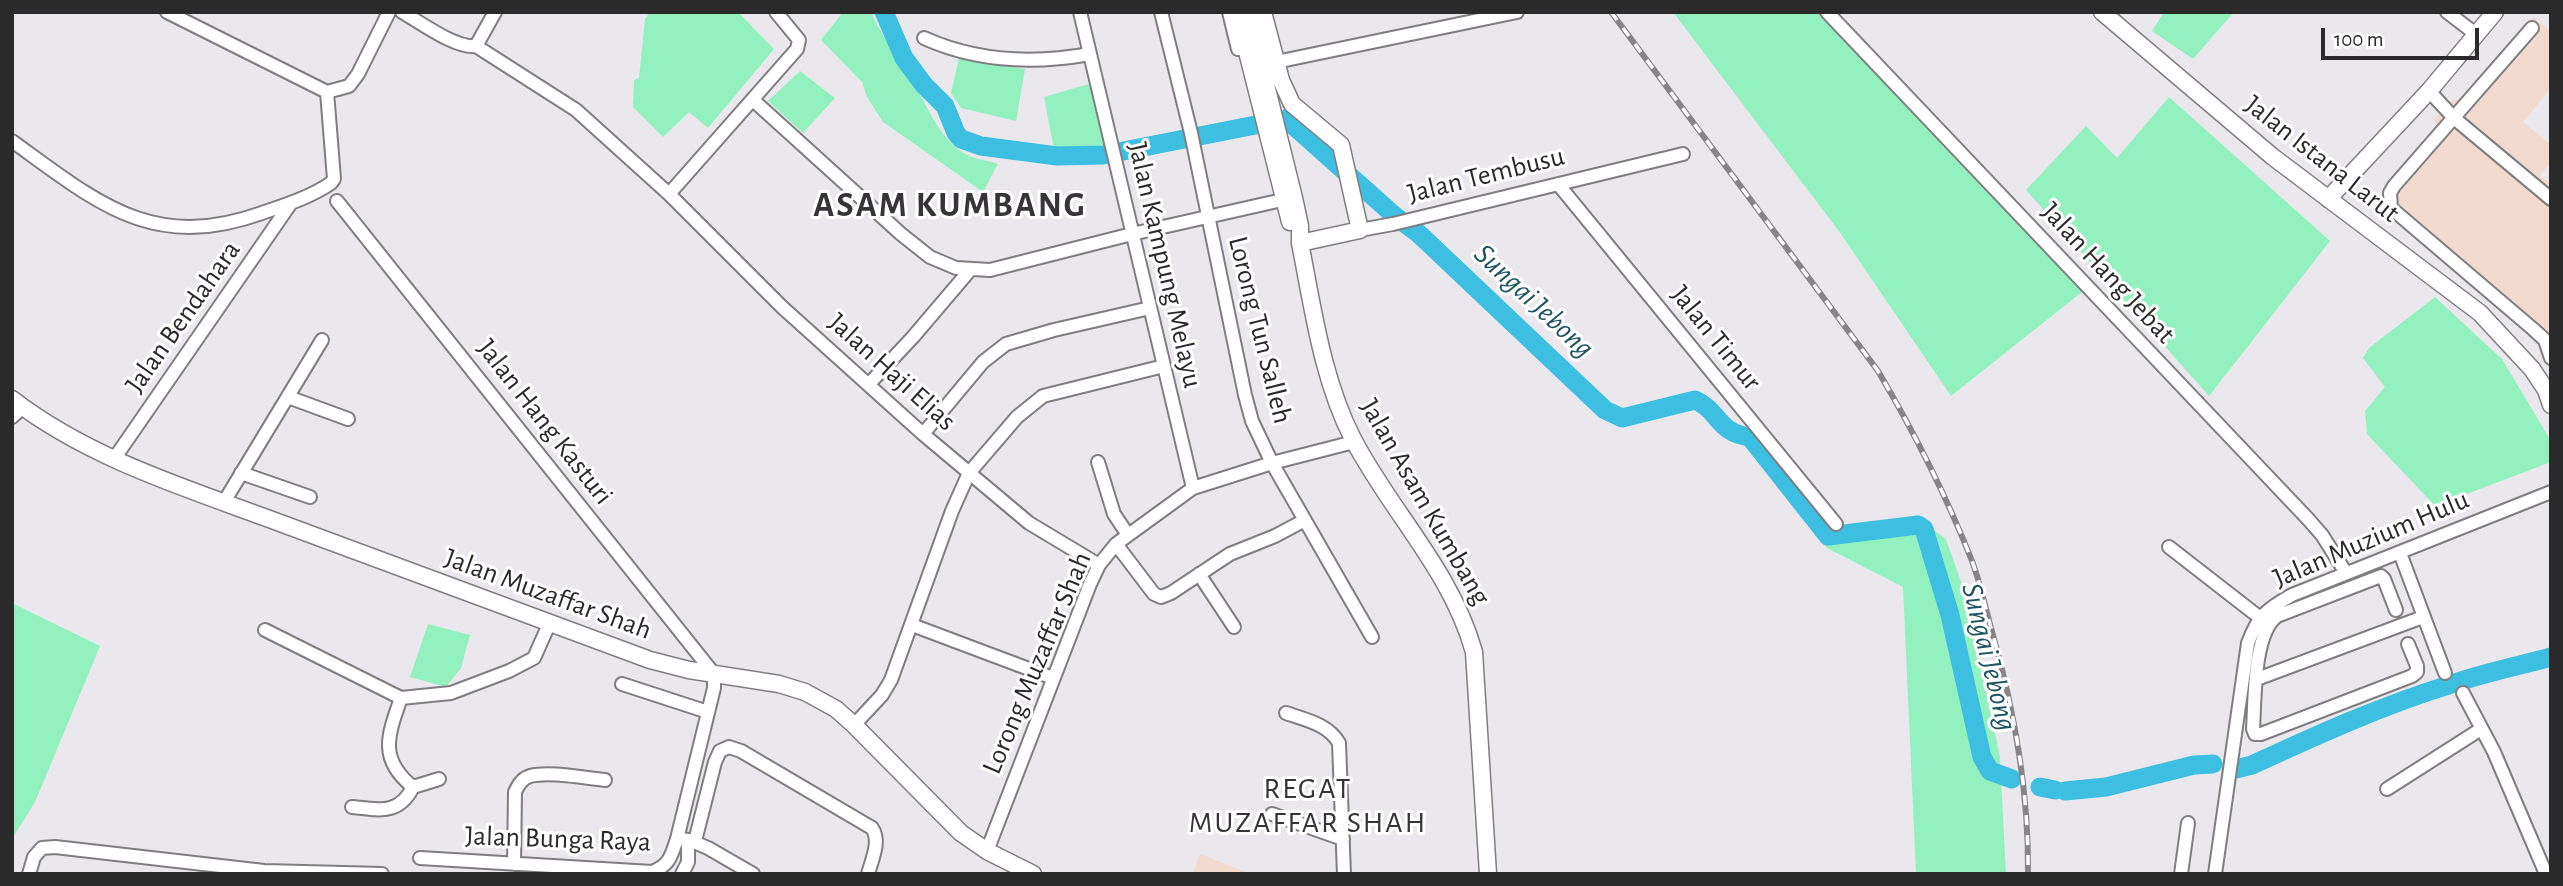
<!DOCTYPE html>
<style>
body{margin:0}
#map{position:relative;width:2563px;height:886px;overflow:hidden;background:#ebe8ed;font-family:"Alegreya Sans",sans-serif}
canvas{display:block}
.frame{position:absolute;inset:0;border:14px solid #2b2a2b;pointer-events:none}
.scale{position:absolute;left:2321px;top:28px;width:158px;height:32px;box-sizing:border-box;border:4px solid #2b2a2b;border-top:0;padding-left:9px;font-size:21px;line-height:24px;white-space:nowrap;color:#2b2a2b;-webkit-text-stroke:5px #fff;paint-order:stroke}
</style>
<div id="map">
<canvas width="2563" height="886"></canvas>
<div class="frame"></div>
<div class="scale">100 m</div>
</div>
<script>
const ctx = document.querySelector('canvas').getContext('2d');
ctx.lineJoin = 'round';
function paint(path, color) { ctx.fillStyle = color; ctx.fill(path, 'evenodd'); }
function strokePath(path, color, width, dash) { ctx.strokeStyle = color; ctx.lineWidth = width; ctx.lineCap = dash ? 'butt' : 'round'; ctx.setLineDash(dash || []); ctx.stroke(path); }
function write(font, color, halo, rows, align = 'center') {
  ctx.font = font + ' "Alegreya Sans",sans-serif'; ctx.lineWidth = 6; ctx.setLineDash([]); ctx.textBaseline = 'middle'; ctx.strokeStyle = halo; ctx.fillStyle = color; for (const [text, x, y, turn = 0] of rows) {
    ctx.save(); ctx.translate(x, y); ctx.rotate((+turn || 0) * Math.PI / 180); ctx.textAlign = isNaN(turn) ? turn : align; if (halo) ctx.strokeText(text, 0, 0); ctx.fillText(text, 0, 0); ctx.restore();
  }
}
paint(new Path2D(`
 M2533,17L2551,31V88L2523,122L2551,145V162L2540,175L2551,184V371L2539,352L2540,338L2388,208L2389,184L2439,126L2434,120L2451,101L2465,98Z
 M1200,854H1201L1250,874H1193Z`), '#f2dacf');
paint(new Path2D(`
 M650,12H738L774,49L708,128L689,112L663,137L633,107L634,80L639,78L645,19Z
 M843,12H871C882,36 896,55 910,77C927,103 940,145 972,157C980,160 990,161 998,164L983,192L883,122L867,97L862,82L821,40Z
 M1673,12H1825L2087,288L1951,396L1841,234Z
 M2164,12H2234L2193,59L2152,31Z
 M959,58L1025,69L1016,121L961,108L951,93Z
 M800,71L835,98L803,133L768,101Z
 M1092,83L1110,148L1077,151L1054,149L1044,97Z
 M2169,97L2330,241L2209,396L2026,190L2086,126L2117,158Z
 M2435,297L2502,359L2551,441V462L2435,506L2367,434L2365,411L2385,387L2363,358L2369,348Z
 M1906,528H1931L1946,539L1965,593L2000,757L2006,874H1916L1903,587L1827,548L1820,539Z
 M12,603L100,646L35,802L12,839Z
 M428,624L470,635L461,668L446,687L410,677Z`), '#93f1c0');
strokePath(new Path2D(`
 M884,12L904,58L924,85L945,106L956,133L961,139L981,146L1057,156L1103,155L1286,119L1396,217L1418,233L1605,410L1622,418L1695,400C1719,410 1717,433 1750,437L1828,536L1918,525L1924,529L1950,615L1982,757L1990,771L2012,779
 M2236,769L2252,765C2317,735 2383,705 2452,684C2484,673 2518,666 2551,657
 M2040,787L2055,790
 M2065,791L2106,787L2194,765L2213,764`), '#3dbfe1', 19);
const minor = new Path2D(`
 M167,12L327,92
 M402,12C420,22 456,49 476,46
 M1080,12L1193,488
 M1161,12L1191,133L1245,395L1252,421L1272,463L1372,637
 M1229,12L1238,49
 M1827,12L2308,519L2322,535L2346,573
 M2447,12L2477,35
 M2532,28L2394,186L2390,193L2391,208L2533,329L2545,340L2551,358
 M924,38C977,62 1034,64 1090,54
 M476,46L576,110L669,194L782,307L923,434L1029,523L1099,565
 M476,46L495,12
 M1276,62L1517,12
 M2429,91L2454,118L2551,199
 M753,100L901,234L930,257L956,268L990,270L1132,234L1291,198
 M12,141C98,203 152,252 262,213C285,205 311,197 331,183L334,179L327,92L349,86L358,74L389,12
 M1558,184L1836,524
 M669,194L797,49L799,40L776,12
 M337,201L714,674V688L677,839C671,856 670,865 652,872L420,858
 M1360,230L1393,224L1683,154
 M869,384L913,337L970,270
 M288,397L348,419
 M12,417L23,407
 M923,434L983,362L1006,344L1054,330L1150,308
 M114,459L291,203
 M1098,462L1114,514L1128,535
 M241,473L310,497
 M224,502L322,340
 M1116,544L1154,594L1161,597L1171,593L1230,554L1275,536L1305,520
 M2169,547L2259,617
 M2400,553L2445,673
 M1199,574L1234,627
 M2396,610L2384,579L2381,576L2277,616C2253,634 2255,700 2253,729L2255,734H2261L2412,676L2417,672V666L2408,644
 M912,625L1053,678
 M265,630L401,698L451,693L509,671L534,658L550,622
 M2257,679L2423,617
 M622,684L708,712
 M2463,693L2494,752L2546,874
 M401,698C388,735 378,759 413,787L439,779
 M1286,713C1306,720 1328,724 1339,743L1344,874
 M854,725L882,695L891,680L952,511L969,473L1017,417L1043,396L1164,366
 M2387,789L2481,729
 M352,807C380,810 399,815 413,787
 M1272,814L1343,839
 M681,839L688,840V862L682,874
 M689,840L708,848L753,874
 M695,841L715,762L720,751L729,747L741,751L872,828C881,841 872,859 868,874
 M987,851L1090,584L1099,565L1116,544L1193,488L1272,463L1354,442
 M514,864L515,792C518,785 523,778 530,776C550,771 584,778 605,780
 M29,874L34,857L42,848L55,847L264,871L382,874
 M2181,874L2188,823
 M2215,874L2248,643C2258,616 2267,609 2292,595L2551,492`);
const major = new Path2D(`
 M1237,12L1290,222
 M1248,12L1294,198L1300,226V243C1313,308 1322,379 1353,439C1391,512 1451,570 1474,652L1488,874
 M1263,12L1281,80L1292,104L1341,145L1360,230L1300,243
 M2102,12L2273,157L2480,313L2532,369L2546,390L2551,405
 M2328,199L2429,91L2495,12
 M12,399C94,462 196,491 291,527C411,571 531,615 650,660L689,670L779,684L805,692L836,709L854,725L961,833L987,851L1033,874`);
strokePath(minor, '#807d81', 16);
strokePath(major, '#807d81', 19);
strokePath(minor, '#fff', 12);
strokePath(major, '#fff', 16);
const rail = new Path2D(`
 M1611,12L1878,371C1914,432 1946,495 1972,561C1980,582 1985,606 1991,628C2014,708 2029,790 2028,874`);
strokePath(rail, '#868487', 6);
strokePath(rail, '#fff', 3.5, [10]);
write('28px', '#2b2a2b', '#fff', [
 ["Jalan Istana Larut",2322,159,38],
 ["Jalan Tembusu",1486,175,-14],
 ["Jalan Kampung Melayu",1165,265,77],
 ["Jalan Hang Jebat",2108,273,47],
 ["Jalan Bendahara",183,317,-55],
 ["Lorong Tun Salleh",1260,330,76],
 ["Jalan Timur",1716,338,51],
 ["Jalan Haji Elias",892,372,42],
 ["Jalan Hang Kasturi",545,422,52],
 ["Jalan Asam Kumbang",1425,502,60],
 ["Jalan Muzium Hulu",2371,539,-23],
 ["Jalan Muzaffar Shah",548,594,20],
 ["Lorong Muzaffar Shah",1037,663,-67],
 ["Jalan Bunga Raya",558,839,2]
]);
write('italic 30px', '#1e5361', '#fff', [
 ["Sungai Jebong",1534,301,43],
 ["Sungai Jebong",1989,657,76]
]);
ctx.letterSpacing = '2px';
write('30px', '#373438', '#fff', [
 ["REGAT",1308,789],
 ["MUZAFFAR SHAH",1308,823]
]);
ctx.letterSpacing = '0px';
ctx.letterSpacing = '2px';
write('bold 35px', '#373438', '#fff', [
 ["ASAM KUMBANG",950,205]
]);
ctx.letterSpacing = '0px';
</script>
